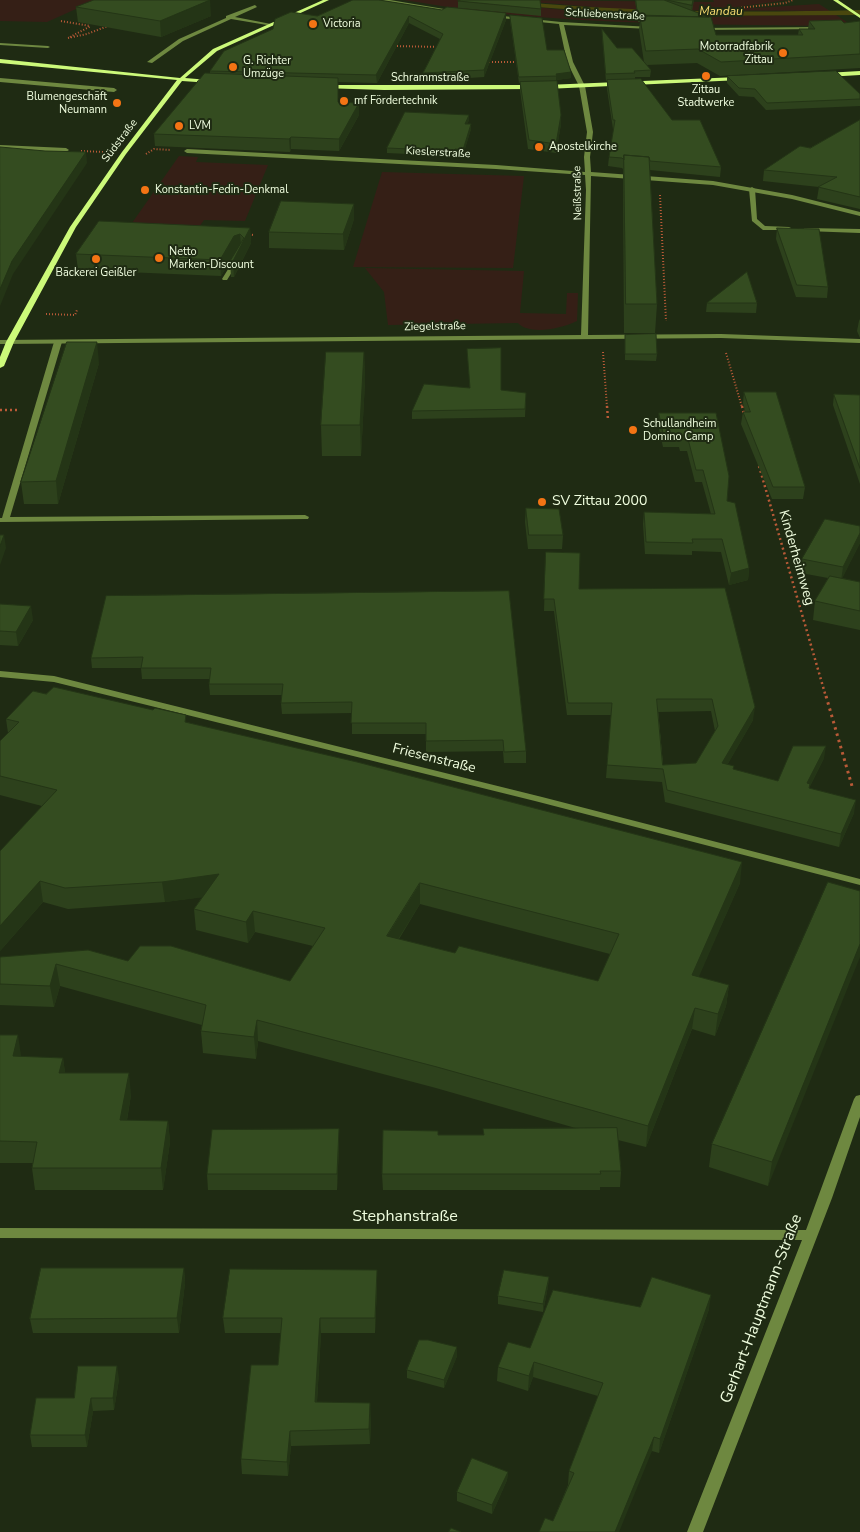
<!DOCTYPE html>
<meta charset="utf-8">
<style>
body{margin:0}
canvas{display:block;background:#1f2b13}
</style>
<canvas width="860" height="1532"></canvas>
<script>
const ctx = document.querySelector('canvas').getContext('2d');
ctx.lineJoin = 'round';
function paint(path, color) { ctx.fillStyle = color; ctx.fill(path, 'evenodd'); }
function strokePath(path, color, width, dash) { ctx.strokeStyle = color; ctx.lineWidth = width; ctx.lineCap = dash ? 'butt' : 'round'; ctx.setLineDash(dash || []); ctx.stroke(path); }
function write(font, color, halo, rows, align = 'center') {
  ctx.font = font + ' "Nunito Sans",sans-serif'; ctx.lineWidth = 4; ctx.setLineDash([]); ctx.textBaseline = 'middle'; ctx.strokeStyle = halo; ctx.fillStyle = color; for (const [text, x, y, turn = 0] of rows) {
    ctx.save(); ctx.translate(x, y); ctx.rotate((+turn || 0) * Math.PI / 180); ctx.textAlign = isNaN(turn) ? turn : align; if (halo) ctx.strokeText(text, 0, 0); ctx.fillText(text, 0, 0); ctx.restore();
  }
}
paint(new Path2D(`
 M0,0H96L47,22L0,21Z
 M403,0H469L583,12L657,16L836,15L853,26C748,25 643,25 538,17C493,14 448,7 403,0Z
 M508,0L714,2L713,0H788L736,7L755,8L819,4L830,11L631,10Z
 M179,156L198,157L196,162L268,165L245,221L204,220L199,227L132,223Z
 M382,172L524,176L513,268L353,267Z
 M365,268L524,271L520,313L566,314L567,293H578L577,321C563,328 530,336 518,323L388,325L384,292Z`), '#351f16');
paint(new Path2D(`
 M532,3C641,12 750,13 860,10V15L657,16L524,6Z`), '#49470e');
strokePath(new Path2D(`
 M738,8L785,3L793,0
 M61,21L90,26
 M70,37L91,26
 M68,38L87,34L108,26
 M394,46L440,47
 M486,62H520
 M81,151L105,152
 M146,154L154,149L171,150
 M660,195L666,321
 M246,234L253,235
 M46,314L75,315L77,310
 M603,352L607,407
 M726,353L742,407`), '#b95a37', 2, [1, 2]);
strokePath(new Path2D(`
 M607,406L608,420
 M742,406L744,414
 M0,410H20
 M759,466L826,697`), '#b95a37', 2.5, [2, 3]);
strokePath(new Path2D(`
 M826,696L852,786`), '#b95a37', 3, [2.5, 4]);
paint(new Path2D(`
 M255,5L257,7L235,17L271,24L273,26L231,19L183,41L152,63L147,62L179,39L226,18V16Z
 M0,43L48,46L50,47L48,48L0,45Z
 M752,187L755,189L757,219L765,226L789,227L791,228V230H763L752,221L749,189Z
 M804,228L860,229V233L806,231L804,230Z
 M235,258L240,259L227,280H223L222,279Z
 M58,340L62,342L10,517L305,515L309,517L308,519L0,522V518H2L54,342Z`), '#6e8840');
paint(new Path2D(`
 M379,0H390L456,11L454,12Z
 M493,15L561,22L651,27L653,28L651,29L564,25L573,62L585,86L593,132L590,157L591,172L713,181L792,195L860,212V216L792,199L713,185L591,176L588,335L721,334L860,339V343L721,338L0,344V340L581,335L586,190L585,175L496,169L187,153L184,151L187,149L496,165L585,172L584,157L587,132L579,86L567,62L559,24L491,17Z
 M821,27L823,29L700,30L698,29L700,28Z
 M0,78L114,88L117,90L114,92L0,82Z
 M0,145L66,148L69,150L66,152L0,149Z
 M0,671L54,676L542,797L860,879V885L535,801L54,682L0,677Z
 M860,1095V1117L832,1198L703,1532H687L802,1240L0,1238V1228L806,1230L854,1099L856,1096Z`), '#6e8840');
paint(new Path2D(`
 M323,0H329L217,51L185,78L209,80L211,81V83L182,81L126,154L76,227L14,342L4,366L0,368V357L6,342L70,227L122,152L177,80L0,63V59L180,78L213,49Z
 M833,0H838L860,15V18Z
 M860,71V75L826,77L823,75L826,73Z
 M739,77L741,80L546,89L543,87L546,85Z
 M324,85H532L535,87L532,89L384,90L322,88V86Z`), '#ccf97a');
paint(new Path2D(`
 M635,0H694L692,11L716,35H798L799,29H808L809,21L844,23L860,21V68L720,76L697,63L646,65L651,70L650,77H635V79L672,120L721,167L720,177L650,170L657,304L655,333H624L623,180V169L622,168L608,166L609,157L614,129H613L607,89V81H606L602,35V29L617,48L644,62L639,29L640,22H638Z
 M458,1L541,9V16L460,8L506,20L484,77L423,81V73L440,39L409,23L377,83L338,82V102L359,103V115L339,151L291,149L290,152L155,146L154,134L210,73V71L317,16L442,10L458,8Z
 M76,7L211,16L161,37L78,22Z
 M510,15L547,50L571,78L556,80L561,115V124L556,153L528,149L520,90V83H519L510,20Z
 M727,76L860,94V106L766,110L754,97L739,96L727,83Z
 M469,115V120L467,124H471V129L463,155L455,154L454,156L387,153V148Z
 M860,120V209L817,199L819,187L763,181L764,170L810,148Z
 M354,204V219L344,250L269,248V232Z
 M250,228L251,243L234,277H231L230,261L221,276L78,270L76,254Z
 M777,228L828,287L827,298L796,297L776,239Z
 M707,303H757L756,313L706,312Z
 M860,319V338L857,331L859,321Z
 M625,335L657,354L656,361L625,360Z
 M467,349L501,390L526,393L525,417L412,419V411L470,388Z
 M364,352L365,381L361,456H322L321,425Z
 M99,363L58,504H24L21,482Z
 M744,392L805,487L803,499H772L741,424L743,412H745L743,403Z
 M834,394L860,395V484L833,405Z
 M659,413H716L727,501L749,568L748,580L729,585L721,552L692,551V555L645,554L643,524L644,512L711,514L702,482H695L687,451H680L679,447H663L658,424Z
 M526,508L563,535L562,549H528L525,522Z
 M860,526V543L842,578L860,582V630L813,620L815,601L828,578L801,573L802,559Z
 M546,552L579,589L753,720L727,765L734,770L778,781L824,758L810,786V789L854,813L839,847L665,802L662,782L606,778L611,715H567L554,611H544ZM711,711L715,731L696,763L663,765L658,712Z
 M509,591L526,751V763H504L503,751L426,752V734H352V713L282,714L281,703L282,695H210L209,684L210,679H142L141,668H92L91,658Z
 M0,604L33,620L18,646L0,645Z
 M46,694L187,722L740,883L698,977L729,985L726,1006L715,1036L692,1029L646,1147L618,1140L621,1171L620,1187H600V1190H383L382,1174L438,1135H483L579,1129L436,1088L258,1041L256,1059L203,1053L201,1031L202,1025L60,986L54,1007L0,1005V957L128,961L290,981L313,946L255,932L248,943L196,930L194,909L202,897L165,902L68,909L43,902L0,951L42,806L0,795V741L8,733L6,719ZM420,904L610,954L598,981L455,953L399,939Z
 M860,891L768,1186L709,1167L712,1144Z
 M0,1035L21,1057L63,1058L65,1073L131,1095L127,1120L168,1121L170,1142L163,1190H35L32,1168L33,1163H0Z
 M339,1129V1145L337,1190H208L207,1174Z
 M184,1268L185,1283L179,1333H33L30,1319Z
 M377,1270V1285L375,1333H321L317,1402L371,1418L370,1444L291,1446L288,1476L242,1474L241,1459L278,1365L281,1333H225L223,1318Z
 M549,1277L548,1286L543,1312L498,1304V1296Z
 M640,1307L709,1309L659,1453L652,1451L553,1521L568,1485L569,1471L598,1396L533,1377L528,1391L497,1381L498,1367L530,1348Z
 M457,1347V1356L444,1388L407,1378V1370Z
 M119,1379L114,1410L93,1411L87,1447H32L30,1435L74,1398Z
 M508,1472L507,1480L492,1514L457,1501V1492Z`), '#2d411c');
paint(new Path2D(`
 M210,0L211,16L161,37L160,21Z
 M693,0H694L691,12L692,5Z
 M506,13V20L484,77V70Z
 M409,16V23L377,83L376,75Z
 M571,72V78L556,80V74Z
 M359,103V115L339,151V139Z
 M469,115V120L465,129V124Z
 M561,115V124L556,153V144Z
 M471,124V129L463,155V150Z
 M291,137V149L290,152L289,139Z
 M86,152L87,163L13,274L0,306V289L12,261Z
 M354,204V219L344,250L343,234Z
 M250,228L251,243L234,277L233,261L235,252L221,276L220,260L234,236L240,234L241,245Z
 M97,342L99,363L58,504L56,481Z
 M364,352L365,381L361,456L360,425Z
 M860,533V543L841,581L843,567Z
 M4,535L6,548L0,565V546Z
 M749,568L748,580L729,585L731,573Z
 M31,606L33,620L18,646L16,632Z
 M755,707L753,720L721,776L722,763Z
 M826,746L824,758L810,786L809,797L807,783Z
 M856,800L854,813L839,847L841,834Z
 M742,862L740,883L690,997L692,975Z
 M219,874L221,895L165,902L162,882Z
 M40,881L43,902L0,951V926Z
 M420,883V904L387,957V936Z
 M253,911L255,932L248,943L246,922Z
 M860,944V957L768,1186L772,1162Z
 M56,964L60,986L54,1007L50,986Z
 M729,985L726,1006L715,1036L718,1014Z
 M695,1008L692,1029L646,1147L648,1126Z
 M257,1020L258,1041L256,1059L254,1037Z
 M18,1035L21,1056L17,1078L13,1056Z
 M63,1058L66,1080L59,1073Z
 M129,1073L131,1095L123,1142L120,1120Z
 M168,1121L170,1142L163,1190L161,1168Z
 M339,1129V1145L337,1190V1174Z
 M184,1268L185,1283L179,1333L177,1318Z
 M377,1270V1285L375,1333V1318Z
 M549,1277L548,1286L543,1312V1304Z
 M711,1295L709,1309L659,1453L660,1439Z
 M320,1318L321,1333L316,1417L315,1402Z
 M457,1347V1356L444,1388V1380Z
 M534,1362L533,1377L528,1391L529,1376Z
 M117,1366L119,1379L114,1410L113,1398Z
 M91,1398L93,1411L87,1447L85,1435Z
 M370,1403L371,1418L370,1444L369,1429Z
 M290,1431L291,1446L288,1476L287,1462Z
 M654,1437L652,1451L619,1532H615Z
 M508,1472L507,1480L492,1514V1505Z`), '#243516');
const building = new Path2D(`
 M94,0H210L160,21L76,7Z
 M353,0H379L442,10L447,7L506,13L484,70L423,73L443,34L409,16L376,75L210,71L224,51L273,29L275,19L291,12L317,16Z
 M461,0H540L541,9L458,1Z
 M636,0H664L709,17L638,15Z
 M667,0H693L692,5Z
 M510,15L542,18L547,50H564L571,72L556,74L557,76L519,77Z
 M640,16L711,17L716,35H803L799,29H815L809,21L841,20L844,23L860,21V54L721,62L698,49L646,51Z
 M602,29L617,48H632L651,70L634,71L635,73L606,74Z
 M836,71L860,94V99L767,103L755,89L739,88L727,76Z
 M205,73L338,78V102L359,103L339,139L291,137L289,139L154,134Z
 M641,79L672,120H700L721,167L650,161L649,157L624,155V160L622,158L609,157L615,120H613L607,80Z
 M557,81L561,115L556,144L529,140L520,82Z
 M405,112L469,115L465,124H471L463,150L455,149L454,151L387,148Z
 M860,120V197L818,187L837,177L764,170L800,146L810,148Z
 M0,147L45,151L86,152L12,261L0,289Z
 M624,155L649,157L657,304H626Z
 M281,201L354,204L343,234L269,232Z
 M99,221L250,228L233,261H230L244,238L240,234L234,236L220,260L76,254Z
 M777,228L819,229L828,287L797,285Z
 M747,272L757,303H707Z
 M656,334L657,354H625V335Z
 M67,342H97L56,481L21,482Z
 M501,348V390L526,393L525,409L412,411L424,384L470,388L467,349Z
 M326,352H364L360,425H321Z
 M744,392H776L805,487H773L743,412H750Z
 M834,394L860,395V468Z
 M659,413H716L729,476L727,501L735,503L749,568L731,573L722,539H692L693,543L646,542L644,512L715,514L703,470H696L688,439H681L680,436H664Z
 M526,508L559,509L563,535H529Z
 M825,519L860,526V533L843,567L802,559Z
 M0,535H4L0,546Z
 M546,552L580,553L579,589L725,588L755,707L722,763L734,766L733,769L778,781L793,746H826L807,783L810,784L809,788L856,800L841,834L667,790L663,769L607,765L612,703H568L554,599H544ZM657,699H712L718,726L696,763L663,765Z
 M830,576L860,582V611L815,601Z
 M509,591L526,751L504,752L503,740L426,741V723H351L352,702L281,703L283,684H209L211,668H141L143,657L91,658L106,596Z
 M0,604L31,606L16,632L0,631Z
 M54,687L153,710L155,708L186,715L185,722L357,762L742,862L692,975L729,985L718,1014L695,1008L648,1126L437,1067L257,1020L254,1037L201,1031L206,1005L56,964L50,986L0,984V957L88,950L128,961L140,946H171L290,981L325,928L253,911L246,922L194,909L219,874L162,882L65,888L40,881L0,926V851L57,790L0,776V741L19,722L6,719L33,691L46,694ZM420,883L619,934L598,981L459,946L455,953L387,936Z
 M828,882L860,891V944L772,1162L712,1144Z
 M0,1035H18L13,1056L63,1058L59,1073H129L120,1120L168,1121L161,1168H32L37,1142L0,1141Z
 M617,1128L621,1171H600L601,1174H382L383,1130L438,1131V1135H484L483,1129Z
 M339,1129L337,1174H207L212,1130Z
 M41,1268H184L177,1318L30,1319Z
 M230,1269L377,1270L375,1318H320L315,1402L370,1403L369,1429L290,1431L287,1462L241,1459L251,1365H278L282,1318H223Z
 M504,1270L549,1277L543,1304L498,1296Z
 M652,1277L711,1295L660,1439L654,1437L615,1532H539L545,1518L553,1521L574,1473L569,1471L603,1383L534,1362L529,1376L498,1367L508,1342L530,1348L553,1290L640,1307Z
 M419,1340H428L457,1347L444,1380L407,1370Z
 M78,1366H117L113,1398H91L85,1435H30L36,1398H74Z
 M472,1458L508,1472L492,1505L457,1492Z
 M451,1528L461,1532H449Z`);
paint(building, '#344c20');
strokePath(building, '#243516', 1);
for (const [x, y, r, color] of [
 [313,24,5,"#f47414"],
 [783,53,5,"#f47414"],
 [233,67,5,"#f47414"],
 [706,76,5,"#f47414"],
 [344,101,5,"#f47414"],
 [117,103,5,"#f47414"],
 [179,126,5,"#f47414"],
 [539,147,5,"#f47414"],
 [145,190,5,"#f47414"],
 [159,258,5,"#f47414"],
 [96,259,5,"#f47414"],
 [633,430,5,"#f47414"],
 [542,502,5,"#f47414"]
]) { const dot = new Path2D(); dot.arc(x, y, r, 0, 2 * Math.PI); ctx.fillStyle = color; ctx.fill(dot); strokePath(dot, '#1f2b13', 2); }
write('11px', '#f0fedf', '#1f2b13', [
 ["Schliebenstraße",605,15,3],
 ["Schrammstraße",430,78],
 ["Südstraße",120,141,-53],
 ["Kieslerstraße",438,153,3],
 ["Neißstraße",578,193,-91],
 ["Ziegelstraße",435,327,-1]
]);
write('11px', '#f0fedf', '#1f2b13', [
 ["Victoria",323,24],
 ["Motorradfabrik",773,47,"right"],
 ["Zittau",773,60,"right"],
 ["G. Richter",243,61],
 ["Umzüge",243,74],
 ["Zittau",706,90,"center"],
 ["Stadtwerke",706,103,"center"],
 ["Blumengeschäft",107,97,"right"],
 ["Neumann",107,110,"right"],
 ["mf Fördertechnik",354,101],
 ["LVM",189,126],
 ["Apostelkirche",549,147],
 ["Konstantin-Fedin-Denkmal",155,190],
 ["Netto",169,252],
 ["Marken-Discount",169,265],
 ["Bäckerei Geißler",96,273,"center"],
 ["Schullandheim",643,424],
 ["Domino Camp",643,437]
], 'left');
write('italic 12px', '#f9dc71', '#1f2b13', [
 ["Mandau",721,12]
]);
write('14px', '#f0fedf', '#1f2b13', [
 ["SV Zittau 2000",552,502]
], 'left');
write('14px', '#f0fedf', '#1f2b13', [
 ["Kinderheimweg",796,558,74],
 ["Friesenstraße",434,759,14]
]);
write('16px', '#f0fedf', '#1f2b13', [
 ["Stephanstraße",405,1217],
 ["Gerhart-Hauptmann-Straße",762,1309,-69]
]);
</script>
